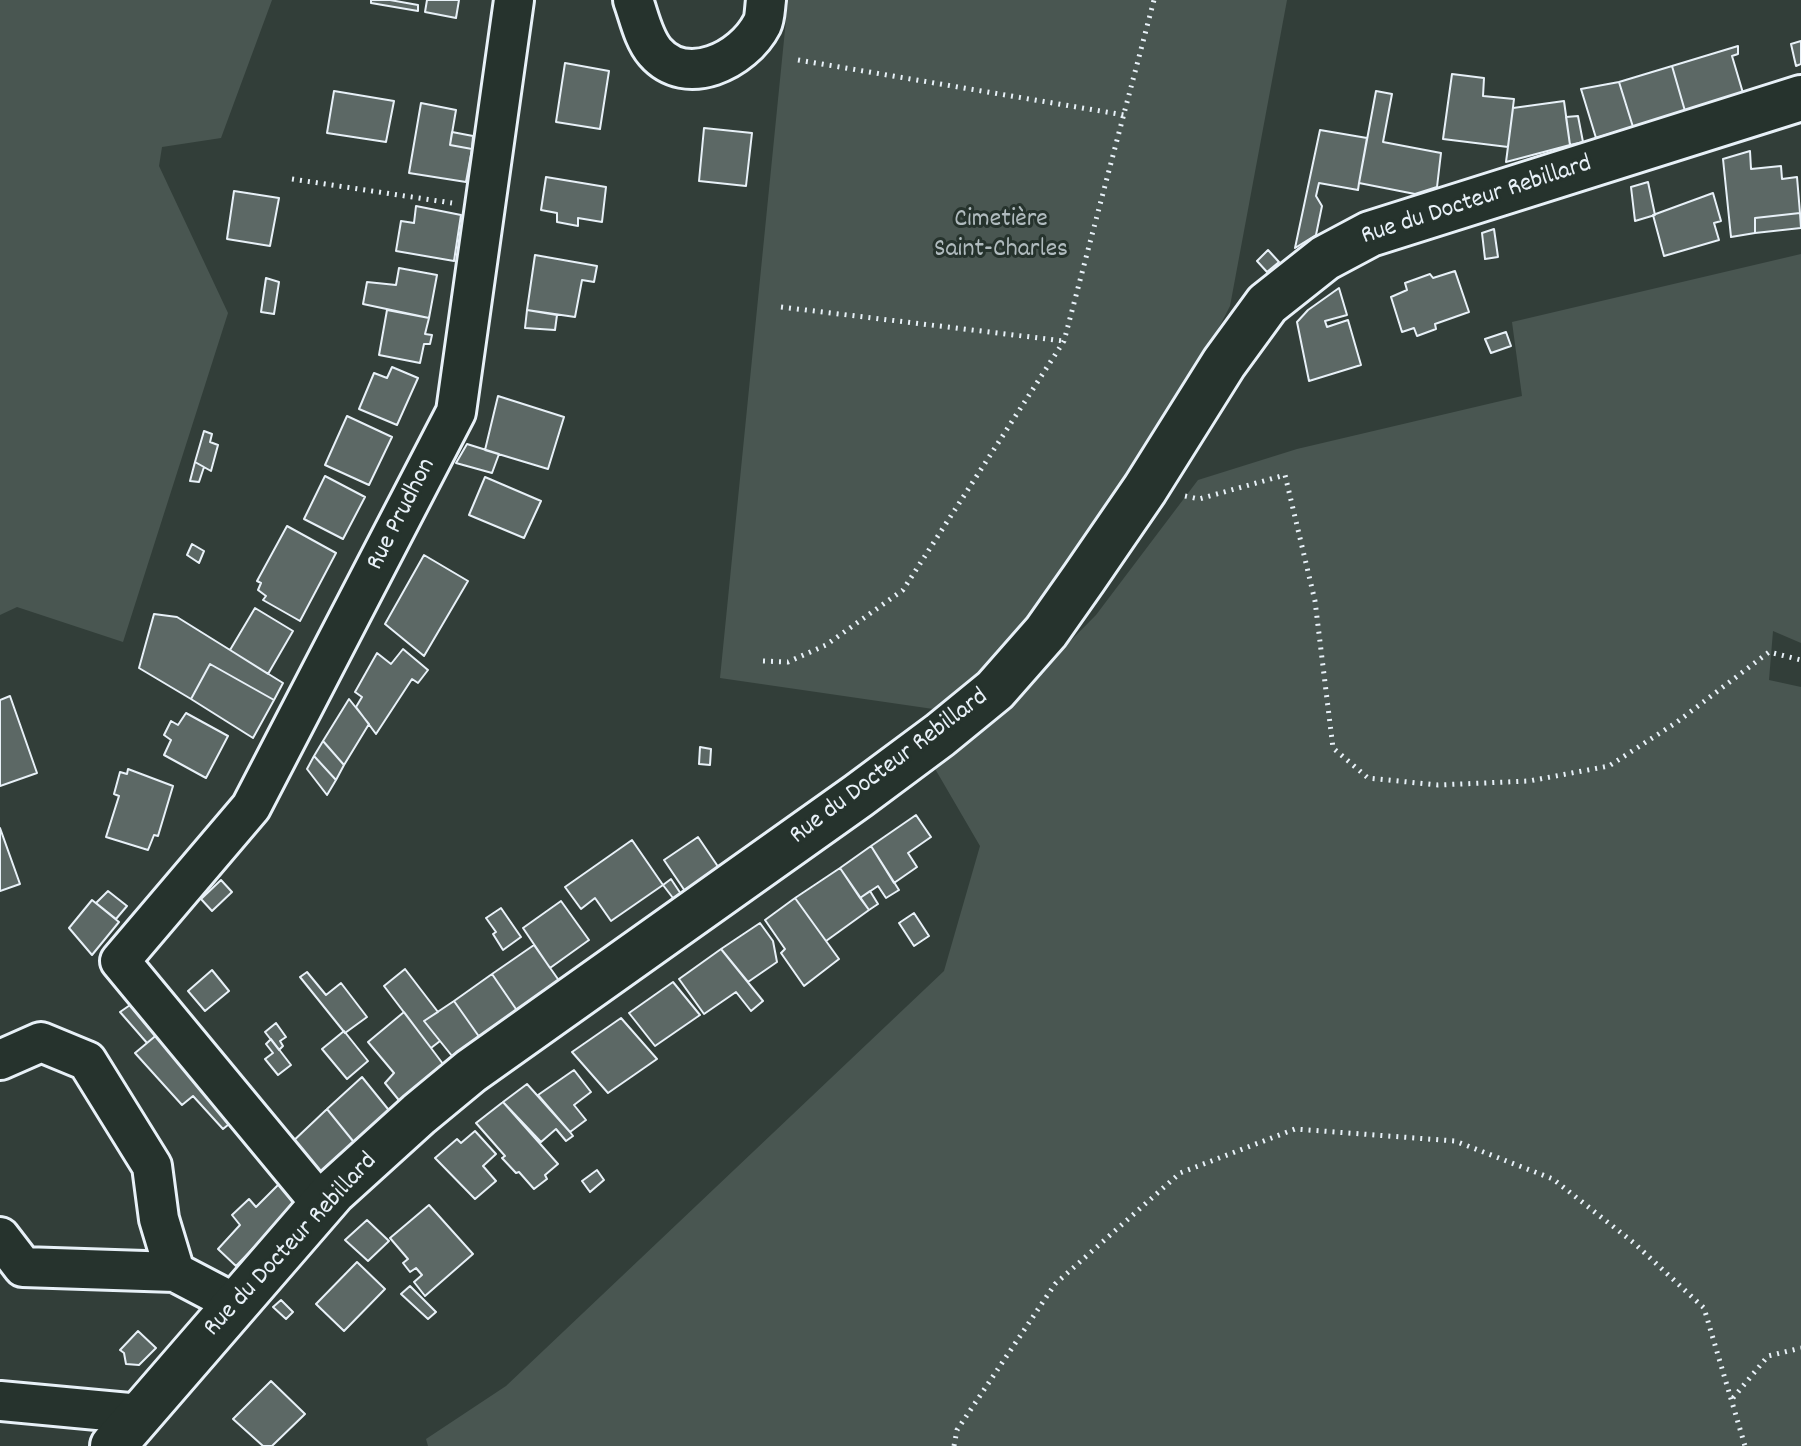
<!DOCTYPE html>
<meta charset="utf-8">
<style>
body{margin:0}
canvas{display:block;background:#323e39}
</style>
<canvas width="1801" height="1446"></canvas>
<script>
const ctx = document.querySelector('canvas').getContext('2d');
ctx.lineJoin = 'round';
function paint(path, color) { ctx.fillStyle = color; ctx.fill(path, 'evenodd'); }
function strokePath(path, color, width, dash) { ctx.strokeStyle = color; ctx.lineWidth = width; ctx.lineCap = dash ? 'butt' : 'round'; ctx.setLineDash(dash || []); ctx.stroke(path); }
function write(font, color, halo, rows, align = 'center') {
  ctx.font = font + ' Dekko,sans-serif'; ctx.lineWidth = 6; ctx.setLineDash([]); ctx.textBaseline = 'middle'; ctx.strokeStyle = halo; ctx.fillStyle = color; for (const [text, x, y, turn = 0] of rows) {
    ctx.save(); ctx.translate(x, y); ctx.rotate((+turn || 0) * Math.PI / 180); ctx.textAlign = isNaN(turn) ? turn : align; if (halo) ctx.strokeText(text, 0, 0); ctx.fillText(text, 0, 0); ctx.restore();
  }
}
paint(new Path2D(`
 M0,0H272L221,138L162,147L159,166L228,313L123,642L17,607L0,615Z
 M788,0H1287L1230,306L1170,422L1023,627L947,711L720,678Z
 M1801,254V643L1773,631L1769,680L1801,687V1446H428L426,1439L506,1386L944,971L980,846L934,767L1019,693L1096,615L1198,480L1297,449L1522,396L1512,322Z`), '#495651');
const building = new Path2D(`
 M371,0H390L418,5V11L371,3Z
 M427,0H459L456,18L425,12Z
 M1801,41V64L1796,66L1791,44Z
 M1738,46V54L1732,56L1743,93L1685,111L1672,66Z
 M565,63L609,71L600,129L556,122Z
 M1672,66L1685,111L1633,127L1619,82Z
 M1452,74L1484,78L1483,96L1514,99L1508,147L1443,139Z
 M1619,82L1633,127L1596,138L1581,89Z
 M334,91L394,101L386,142L327,133Z
 M1376,91L1392,94L1383,142L1441,153L1437,187L1415,194L1359,183Z
 M1564,101L1570,145L1506,162L1513,108Z
 M421,103L456,110L450,145L472,149L466,182L409,173Z
 M1578,116L1583,142L1570,145L1566,117Z
 M704,128L752,133L746,186L699,181Z
 M1320,130L1367,138L1359,183L1358,190L1319,183L1316,196L1322,206L1316,235L1295,248Z
 M452,132L473,136L472,149L450,145Z
 M1750,151L1751,169L1781,166L1782,179L1797,177L1800,213L1755,218V233L1731,237L1723,159Z
 M546,177L606,187L602,222L578,218V226L557,222V213L541,210Z
 M1648,182L1655,215L1635,221L1631,187Z
 M234,191L279,198L270,246L227,239Z
 M1713,193L1721,221L1714,223L1719,240L1664,256L1653,215Z
 M416,206L461,215L454,261L396,251L401,221L414,223Z
 M1800,213L1801,228L1755,233V218Z
 M1494,229L1498,257L1485,259L1482,233Z
 M1268,250L1279,262L1267,272L1257,261Z
 M535,255L597,266L594,282L582,280L575,317L527,310Z
 M399,268L437,275L429,318L363,304L367,282L396,285Z
 M1455,271L1469,312L1435,324L1436,329L1417,336L1414,328L1402,332L1391,297L1407,290L1405,283L1430,274L1433,278Z
 M266,278L279,282L274,314L261,312Z
 M1339,288L1347,315L1325,321L1327,327L1348,320L1361,365L1309,381L1297,322L1308,310Z
 M387,310L429,318L425,334L432,335L430,344H424L420,363L379,355Z
 M527,310L557,315L555,330L525,328Z
 M1506,332L1511,346L1491,353L1485,339Z
 M392,367L418,378L397,425L359,409L374,373L387,378Z
 M498,396L564,417L548,469L485,450Z
 M347,416L392,437L369,485L325,465Z
 M204,431L212,434L210,442L218,445L211,471L195,462Z
 M467,444L499,454L492,473L456,463Z
 M195,462L204,467L199,482L190,481Z
 M325,476L365,497L343,539L304,519Z
 M485,477L541,501L524,538L469,515Z
 M287,526L336,553L300,621L263,600L266,596L258,590L261,583L257,581Z
 M192,544L204,551L199,563L187,555Z
 M424,555L468,581L424,656L385,624Z
 M255,608L293,631L268,674L230,650Z
 M154,614L177,617L283,683L274,700L210,664L191,699L139,668Z
 M403,649L428,670L418,683L412,679L376,734L356,707L362,697L355,692L377,653L391,664Z
 M210,664L274,700L253,738L191,699Z
 M10,696L37,773L0,786V700Z
 M349,699L369,724L344,765L323,741Z
 M186,713L228,736L206,778L164,755L171,740L164,735L171,721L178,725Z
 M323,741L344,765L336,780L314,756Z
 M700,747L711,749L710,765L699,764Z
 M314,756L336,780L327,795L307,769Z
 M128,769L173,786L158,836L154,835L148,850L106,837L119,796L114,794L120,772L127,774Z
 M916,815L931,837L908,853L917,867L894,883L871,846Z
 M0,828L20,884L0,891Z
 M698,837L721,871L687,894L664,860Z
 M632,840L663,885L611,921L595,898L581,909L565,887Z
 M871,846L899,890L886,898L878,886L860,898L840,868Z
 M840,868L869,910L826,941L795,898Z
 M671,879L683,897L676,902L663,885Z
 M221,880L232,892L212,911L201,899Z
 M108,891L127,906L116,919L96,903Z
 M870,891L878,904L869,910L860,898Z
 M795,898L839,959L804,986L781,953L785,949L765,920Z
 M92,900L119,922L92,955L69,928Z
 M561,901L589,940L550,968L523,928Z
 M501,908L521,937L503,950L493,934L496,932L486,918Z
 M914,913L929,936L914,946L899,923Z
 M760,923L773,941L777,962L748,982L721,949Z
 M534,945L560,982L518,1012L492,974Z
 M721,949L763,1001L751,1011L736,992L704,1014L679,979Z
 M405,969L438,1012L424,1021L440,1041L431,1048L384,986Z
 M212,970L229,991L205,1011L188,991Z
 M307,972L326,995L341,983L367,1017L345,1033L300,977Z
 M492,974L518,1012L480,1038L454,1001Z
 M673,982L700,1015L655,1046L629,1013Z
 M454,1001L480,1038L452,1056L424,1021Z
 M133,1003L159,1033L147,1043L120,1012Z
 M404,1012L443,1064L402,1104L385,1083L394,1073L368,1042Z
 M621,1018L657,1059L608,1093L572,1052Z
 M276,1023L286,1037L280,1041L283,1046L279,1050L265,1032Z
 M344,1031L368,1061L347,1079L322,1049Z
 M159,1033L234,1120L223,1129L193,1096L182,1105L135,1053Z
 M271,1039L291,1065L278,1075L265,1059L273,1053L266,1044Z
 M574,1070L591,1092L574,1105L586,1120L570,1132L538,1095Z
 M362,1077L392,1114L357,1146L327,1109Z
 M527,1084L570,1132L573,1136L566,1141L556,1129L541,1142L503,1102Z
 M503,1102L558,1164L545,1175L547,1179L534,1189L519,1172L516,1173L502,1158L505,1156L476,1123Z
 M327,1109L357,1146L320,1179L289,1145Z
 M475,1131L496,1154L483,1166L496,1181L475,1199L435,1158L457,1139L461,1143Z
 M597,1170L604,1180L590,1192L582,1181Z
 M285,1178L302,1198L236,1266L218,1249L240,1225L232,1215L249,1199L256,1207Z
 M429,1205L473,1254L425,1296L414,1282L422,1275L416,1268L410,1272L403,1263L408,1259L390,1238Z
 M367,1220L389,1241L368,1261L345,1240Z
 M357,1262L385,1289L344,1331L316,1304Z
 M410,1286L436,1312L428,1319L401,1294Z
 M281,1300L293,1312L286,1319L273,1307Z
 M138,1331L156,1348L139,1365L126,1364L124,1353L120,1350Z
 M271,1381L305,1414L272,1446H263L233,1419Z`);
paint(building, '#5c6865');
strokePath(building, '#e8f1f8', 2);
const minor = new Path2D(`
 M633,0C639,16 643,38 655,52C686,88 743,61 762,24C765,18 765,7 766,0
 M0,1060L41,1042L87,1061L152,1166L159,1219L175,1272
 M322,1205L120,961L251,807L456,412L514,0
 M0,1237L23,1267L175,1272L236,1304
 M0,1401L140,1414`);
const major = new Path2D(`
 M113,1446L333,1192L419,1114L471,1071L858,796L940,735L995,690L1046,632L1084,578L1145,489L1224,363L1267,304L1325,258L1370,234L1801,98`);
strokePath(minor, '#e8f1f8', 44);
strokePath(major, '#e8f1f8', 50);
strokePath(new Path2D(`
 M798,60L1124,115
 M292,179L452,203
 M781,307L1064,341
 M1185,496L1199,499L1285,475L1315,601L1333,748L1368,778L1438,785L1529,781L1609,766L1677,722L1769,652L1801,660
 M763,661L788,662L826,645L903,590L1064,341L1154,0
 M1733,1398L1768,1356L1801,1348
 M954,1446L957,1430L1055,1284L1180,1173L1295,1129L1455,1141L1553,1179L1634,1243L1704,1308L1745,1446`), '#e8f1f8', 5, [2, 6]);
strokePath(minor, '#26332d', 38);
strokePath(major, '#26332d', 44);
write('26px', '#e8f1f8', '#26332d', [
 ["Rue du Docteur Rebillard",1477,202,-18],
 ["Rue Prudhon",403,515,-63],
 ["Rue du Docteur Rebillard",890,768,-37],
 ["Rue du Docteur Rebillard",292,1246,-47]
]);
write('26px', '#b0bbbe', '#26332d', [
 ["Cimetière",1001,221],
 ["Saint-Charles",1001,251]
]);
</script>
